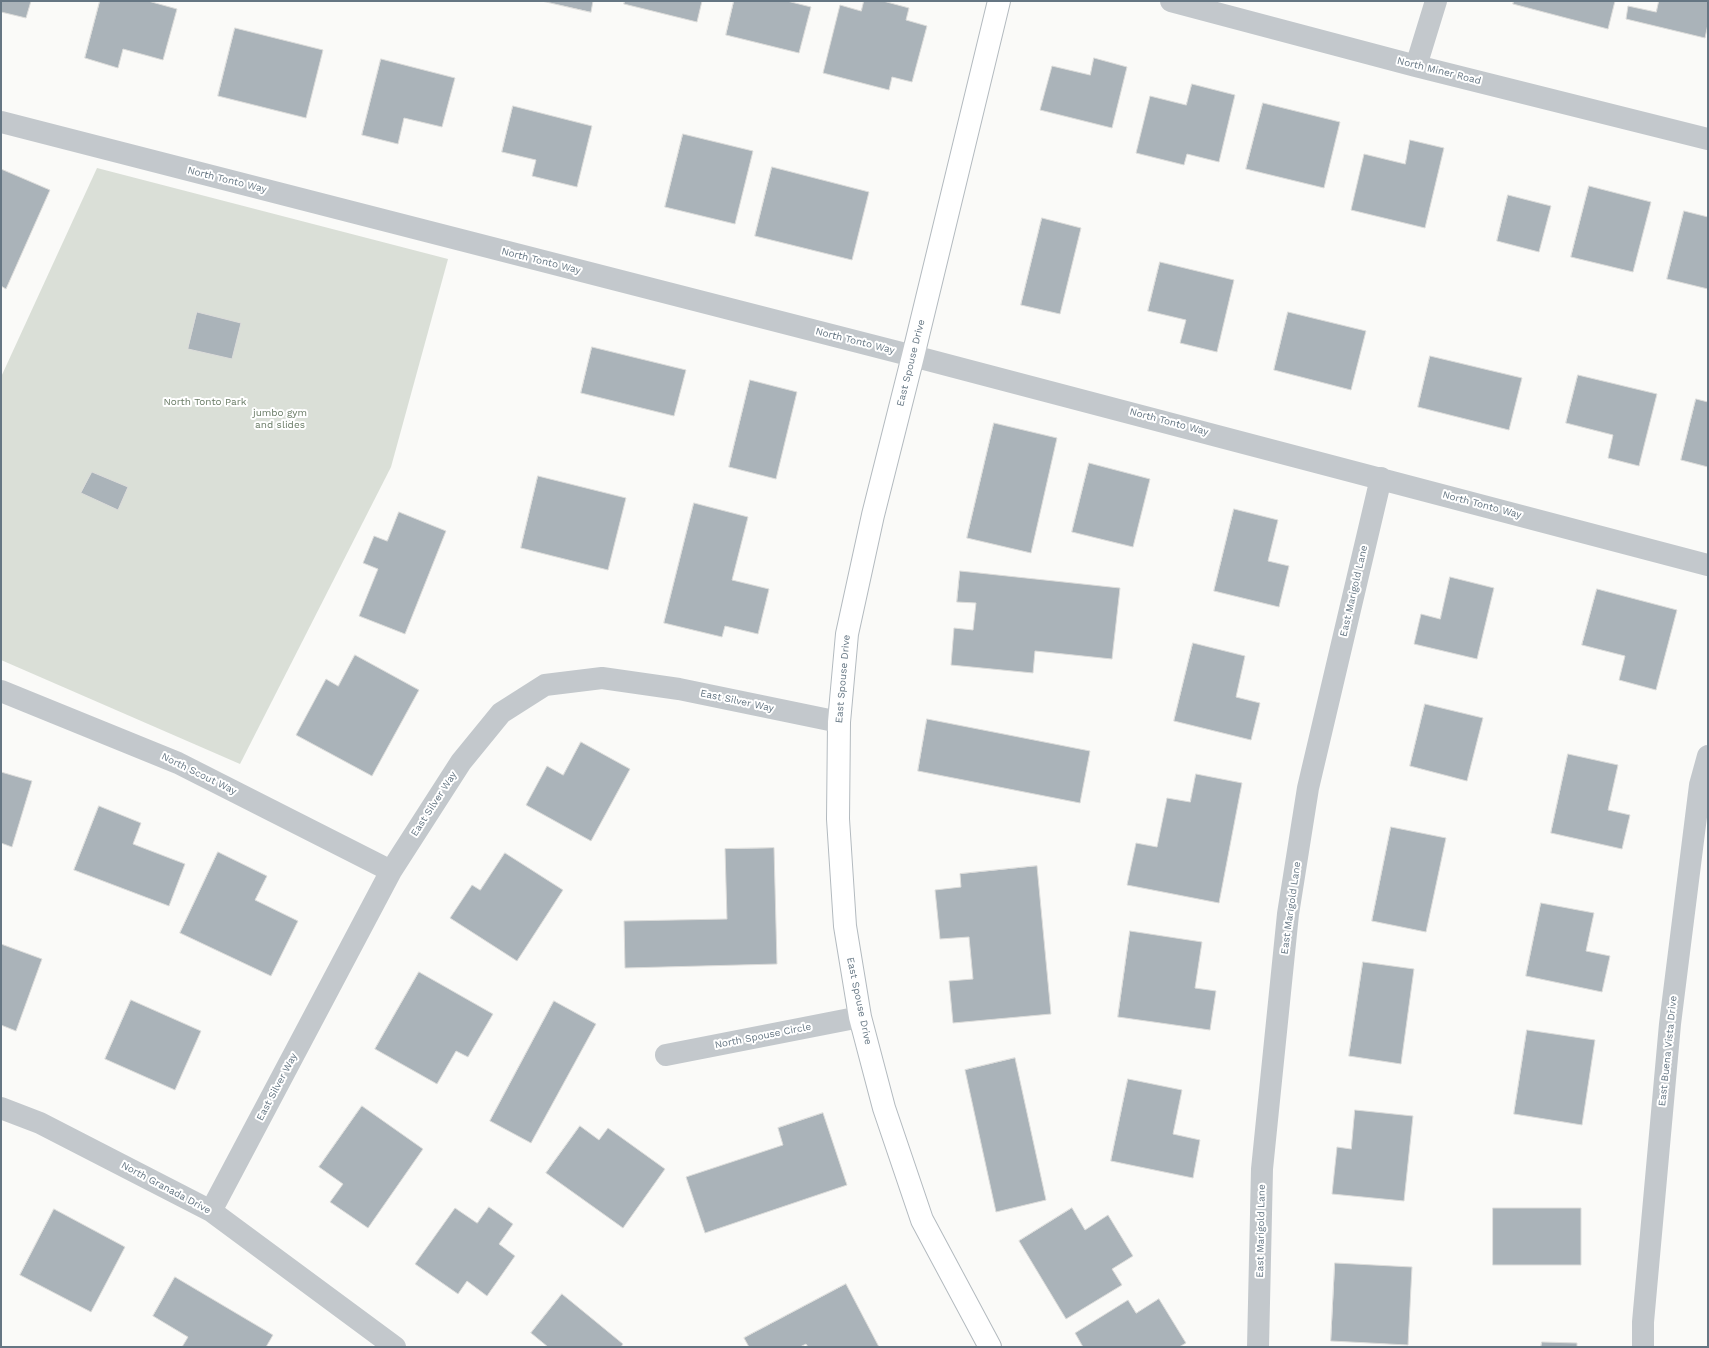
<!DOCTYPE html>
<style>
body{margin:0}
#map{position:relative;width:1709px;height:1348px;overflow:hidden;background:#fafaf8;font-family:"Work Sans",sans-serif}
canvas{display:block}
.frame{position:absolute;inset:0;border:2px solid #657683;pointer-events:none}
</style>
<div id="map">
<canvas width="1709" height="1348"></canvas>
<div class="frame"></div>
</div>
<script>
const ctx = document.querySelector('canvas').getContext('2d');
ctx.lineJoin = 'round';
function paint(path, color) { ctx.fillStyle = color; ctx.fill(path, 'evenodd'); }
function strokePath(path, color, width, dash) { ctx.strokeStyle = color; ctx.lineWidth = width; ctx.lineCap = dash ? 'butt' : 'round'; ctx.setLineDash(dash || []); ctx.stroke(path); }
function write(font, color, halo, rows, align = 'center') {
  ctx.font = font + ' "Work Sans",sans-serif'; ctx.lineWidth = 4; ctx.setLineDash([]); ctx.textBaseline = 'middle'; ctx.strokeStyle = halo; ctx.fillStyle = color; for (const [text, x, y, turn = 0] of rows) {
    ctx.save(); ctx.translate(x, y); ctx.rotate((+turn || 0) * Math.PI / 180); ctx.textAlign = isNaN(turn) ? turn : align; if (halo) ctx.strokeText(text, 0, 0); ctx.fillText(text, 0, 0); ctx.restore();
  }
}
paint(new Path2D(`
 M97,168L448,259L391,467L240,764L1,660V377Z`), '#dadfd7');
const building = new Path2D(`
 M1,1H31L26,18L1,12Z
 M100,1H148L177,9L163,60L123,49L118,68L85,58Z
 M542,1H593L591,12Z
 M625,1H702L697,22L624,4Z
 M734,1H787L811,7L799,53L726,35Z
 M864,1H883L909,8L906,20L927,26L912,82L892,77L889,90L823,73L840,5L861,11Z
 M1514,1H1615L1608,29L1513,4Z
 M1659,1H1708V24L1705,38L1626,19L1628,6L1656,12Z
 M235,28L323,50L306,118L218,96Z
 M1094,58L1127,67L1112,128L1040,110L1052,66L1090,75Z
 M381,59L455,78L442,127L404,118L398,144L362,135Z
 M1192,84L1235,95L1219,162L1187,154L1184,165L1136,153L1150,96L1186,105Z
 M1263,103L1340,122L1324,188L1246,169Z
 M513,106L592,126L577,187L532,176L536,160L502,152Z
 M683,134L753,151L735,224L665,207Z
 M1410,140L1444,148L1425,228L1351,210L1364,154L1405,164Z
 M772,167L869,192L852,260L755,236Z
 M1,169L50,190L6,289L1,286Z
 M1589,186L1651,202L1633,272L1571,257Z
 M1508,195L1551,206L1539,252L1497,241Z
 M1684,211L1708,217V289L1667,279Z
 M1042,218L1081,228L1060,314L1021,305Z
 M1160,262L1234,280L1217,352L1180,343L1186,320L1148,311Z
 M197,312L241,323L232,359L188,349Z
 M1288,312L1366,331L1351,390L1274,370Z
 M592,347L686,370L674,416L581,393Z
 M1430,356L1522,378L1509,430L1418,407Z
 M1578,375L1657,394L1639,466L1608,458L1613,435L1566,423Z
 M750,380L797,392L776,479L729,467Z
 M1696,399L1708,402V467L1681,460Z
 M994,423L1057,438L1031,553L967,538Z
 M1089,463L1150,479L1133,547L1072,532Z
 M92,472L128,487L118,510L81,493Z
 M538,476L626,498L608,570L521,548Z
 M694,503L748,517L732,580L769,589L758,634L725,626L722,637L664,623Z
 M1234,509L1278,520L1268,561L1289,566L1279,607L1214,591Z
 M399,512L446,531L405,634L359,616L378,569L363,563L374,536L387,541Z
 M960,571L1120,588L1112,659L1035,651L1033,673L951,665L954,628L973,630L976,603L957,602Z
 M1450,577L1494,588L1477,659L1414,644L1421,614L1440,619Z
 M1597,589L1677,610L1656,690L1619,680L1625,656L1582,645Z
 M1193,643L1245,656L1236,697L1260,703L1251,740L1174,721Z
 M355,655L419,690L372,776L296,735L326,679L338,686Z
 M1425,704L1483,718L1467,781L1410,766Z
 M927,719L1090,751L1080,803L918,771Z
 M581,742L630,769L591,841L526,805L547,766L563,775Z
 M1568,754L1618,765L1608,810L1630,815L1622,849L1551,833Z
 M1,772L32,781L12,847L1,843Z
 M1196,774L1242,783L1219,903L1127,885L1136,843L1157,847L1167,798L1190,802Z
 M99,806L141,823L133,844L185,864L169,906L74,870Z
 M1391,827L1446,838L1426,932L1372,921Z
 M774,848L777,964L625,968L624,921L727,919L725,849Z
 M218,852L267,876L255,900L298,921L271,976L180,933Z
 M505,853L563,890L517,961L450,918L472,885L480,890Z
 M1037,866L1051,1014L953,1023L949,981L973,979L969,937L940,939L935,890L961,887L960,874Z
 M1541,903L1594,913L1586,951L1610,956L1602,992L1526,976Z
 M1130,931L1202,942L1195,988L1216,991L1210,1030L1118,1017Z
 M1,944L42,959L16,1031L1,1025Z
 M1363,962L1414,969L1401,1064L1349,1056Z
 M419,972L493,1014L468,1057L456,1051L437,1084L375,1049Z
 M131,1000L201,1031L175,1090L105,1059Z
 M554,1001L596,1024L531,1143L490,1121Z
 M1527,1030L1595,1040L1582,1125L1514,1114Z
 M1015,1058L1046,1200L996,1212L965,1070Z
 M1128,1079L1182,1090L1173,1134L1200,1140L1193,1178L1111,1161Z
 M362,1106L423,1149L368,1228L330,1202L343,1184L319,1167Z
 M1355,1110L1413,1116L1404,1201L1332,1194L1337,1147L1351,1149Z
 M823,1113L847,1185L705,1233L686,1177L783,1145L778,1128Z
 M580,1126L599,1140L608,1128L665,1169L623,1228L546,1173Z
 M489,1207L513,1224L499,1244L515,1256L487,1296L467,1281L458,1294L415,1264L455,1208L477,1223Z
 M1072,1208L1085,1230L1108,1215L1133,1256L1112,1269L1122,1285L1066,1319L1019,1241Z
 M1493,1208H1581V1265H1493Z
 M54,1209L125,1247L91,1312L20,1275Z
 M1335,1263L1412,1267L1408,1345L1331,1341Z
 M175,1277L273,1335L266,1347H182L188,1337L153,1316Z
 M846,1284L879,1347H808L806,1344L800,1347H749L744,1338Z
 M562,1294L623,1344L621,1347H548L531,1333Z
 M1159,1299L1186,1343L1179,1347H1083L1075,1333L1128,1300L1136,1313Z
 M1542,1342L1577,1343V1347H1541Z`);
paint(building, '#aab3b9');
strokePath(building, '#dcdcda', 1);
const secondary = new Path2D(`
 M990,1347L922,1220L884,1108L860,1017L845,926L838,819L839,722L847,634L873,515L913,356L999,1`);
strokePath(secondary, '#b3babf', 24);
strokePath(new Path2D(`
 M1171,1L1416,66L1708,139
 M1416,66L1436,1
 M1,122L913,356L1708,565
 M1,691L178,763L391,871
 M666,1055L860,1017
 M1,1108L40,1123L211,1211L395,1347
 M211,1211L391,871L461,762L501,713L545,685L602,678L679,689L839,722
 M1258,1347L1262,1169L1288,914L1308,788L1381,478
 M1643,1347V1322L1670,1024L1700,785L1708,756`), '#c3c8cc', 22);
strokePath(secondary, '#fff', 22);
write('10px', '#657683', '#fff', [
 ["North Miner Road",1439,71,14],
 ["North Tonto Way",227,180,14],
 ["North Tonto Way",541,261,14],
 ["North Tonto Way",855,341,14],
 ["East Spouse Drive",911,363,-76],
 ["North Tonto Way",1169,422,15],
 ["North Tonto Way",1482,505,15],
 ["East Marigold Lane",1354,591,-77],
 ["East Spouse Drive",843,679,-85],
 ["East Silver Way",737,701,12],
 ["North Scout Way",199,774,26],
 ["East Silver Way",434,804,-57],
 ["East Marigold Lane",1291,908,-82],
 ["East Spouse Drive",859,1001,78],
 ["North Spouse Circle",763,1036,-11],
 ["East Buena Vista Drive",1668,1051,-84],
 ["East Silver Way",277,1087,-62],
 ["North Granada Drive",166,1188,28],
 ["East Marigold Lane",1261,1231,-89]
]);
write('10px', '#687a64', '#fff', [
 ["North Tonto Park",205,402],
 ["jumbo gym",280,413],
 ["and slides",280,425]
]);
</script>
